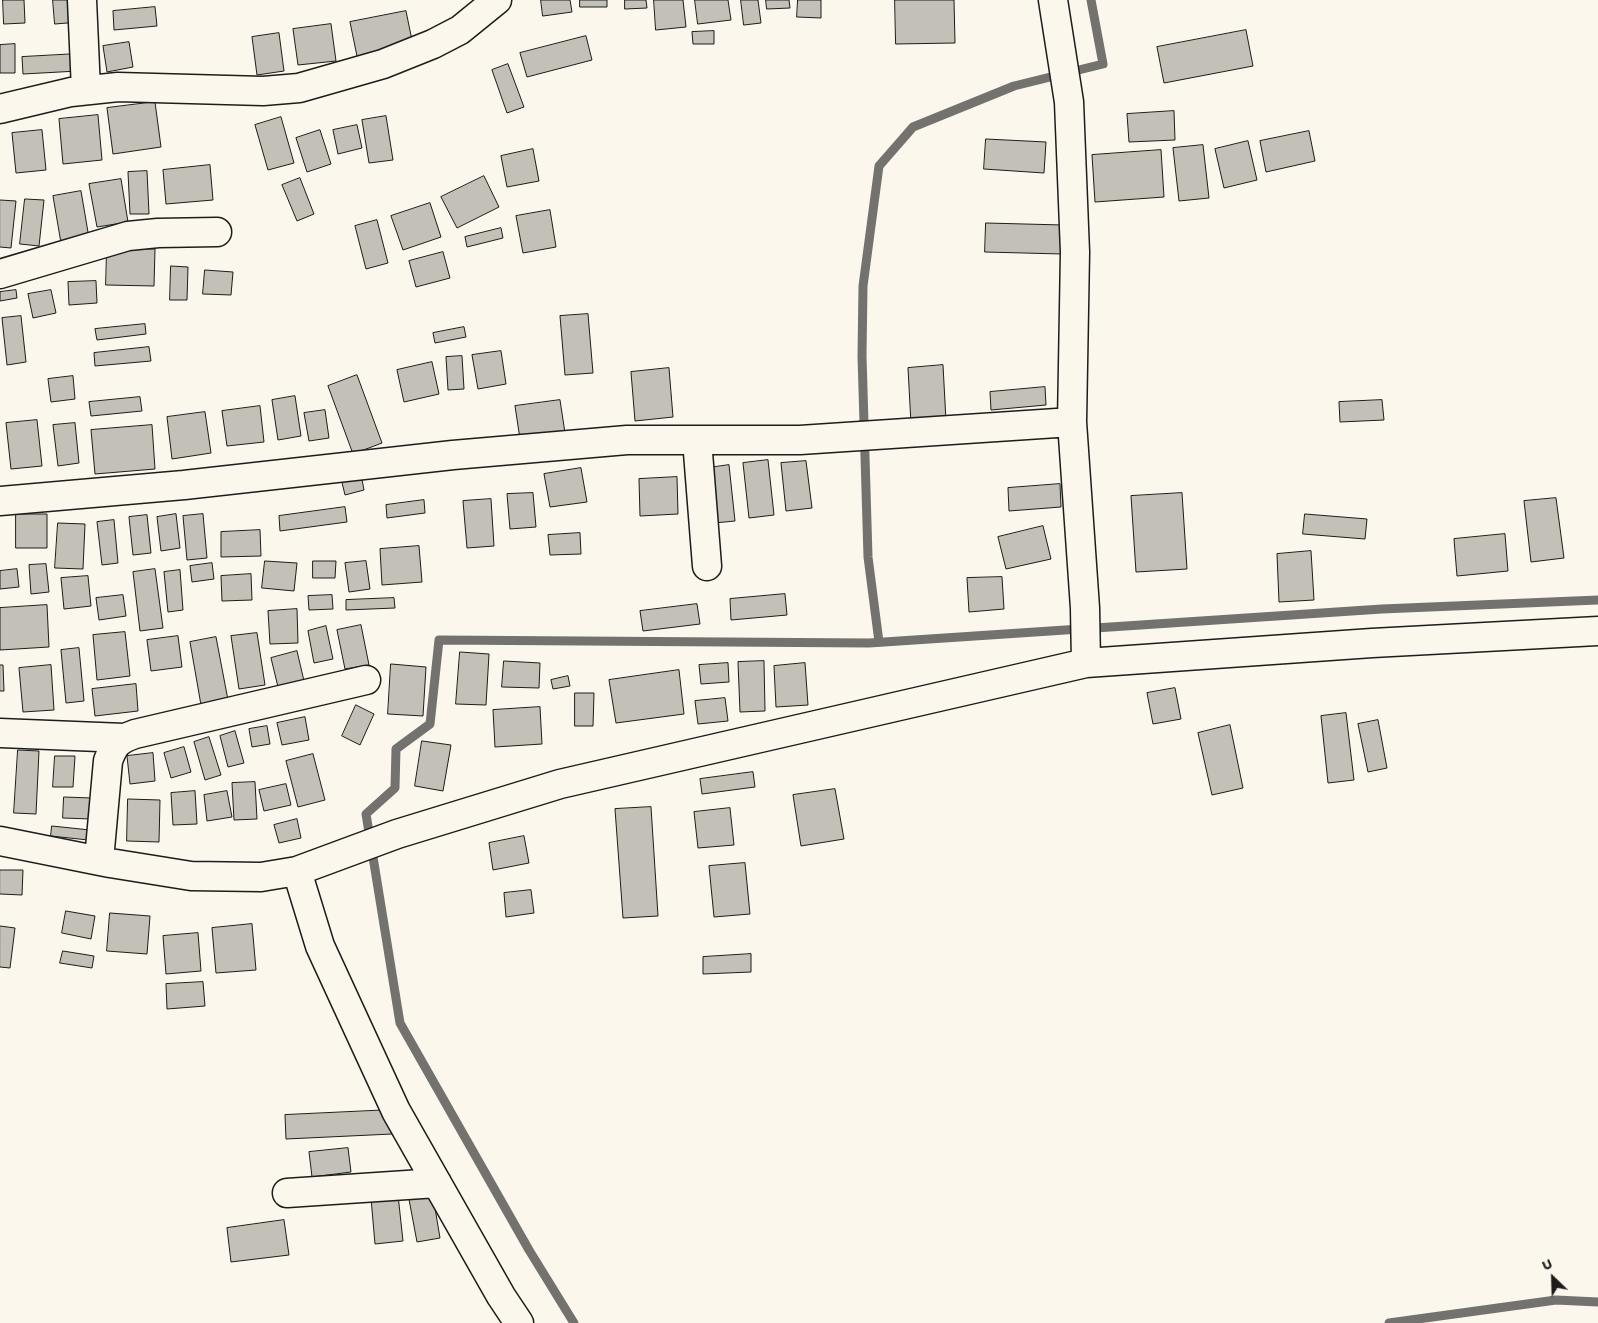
<!DOCTYPE html>
<style>
body{margin:0}
#map{position:relative;width:1598px;height:1323px;overflow:hidden;background:#fbf7ec;font-family:"Shantell Sans",sans-serif}
canvas{display:block}
.north{position:absolute;left:1528px;top:1253px;width:50px;height:50px;-webkit-text-stroke:4px #fbf7ec;paint-order:stroke;rotate:336deg;font-size:14px;font-weight:700;line-height:20px;text-align:center;color:#1c1c1c}
.north::after{content:'';display:block;margin:auto;width:18px;height:22px;background:#1c1c1c;clip-path:polygon(50% 0,100% 100%,50% 72%,0 100%)}
</style>
<div id="map">
<canvas width="1598" height="1323"></canvas>
<div class="north">U</div>
</div>
<script>
const ctx = document.querySelector('canvas').getContext('2d');
ctx.lineJoin = 'round';
function strokePath(path, color, width, dash) { ctx.strokeStyle = color; ctx.lineWidth = width; ctx.lineCap = dash ? 'butt' : 'round'; ctx.setLineDash(dash || []); ctx.stroke(path); }
function paint(path, color) { ctx.fillStyle = color; ctx.fill(path, 'evenodd'); }
strokePath(new Path2D(`
 M879,642L868,557L862,356L863,286L879,166L913,127L1014,86L1103,64L1091,0
 M574,1323L529,1250L400,1023L366,814L395,788L396,749L430,724L439,640L869,643L1382,609L1598,600
 M1389,1323L1556,1300L1598,1302`), '#74726e', 9);
const building = new Path2D(`
 M3,0H24L25,23L4,24Z
 M53,0H77L79,22L55,24Z
 M541,0H570L572,12L543,16Z
 M580,0H607V7H580Z
 M625,0H646L647,8L625,9Z
 M654,0H683L686,27L656,30Z
 M695,0H728L731,20L698,24Z
 M741,0H758L761,23L744,25Z
 M766,0H789L790,8L767,9Z
 M798,0H821V18L797,17Z
 M895,0H954L955,43L896,44Z
 M155,7L157,26L114,30L113,11Z
 M406,11L414,50L358,61L350,22Z
 M331,24L336,61L298,65L293,29Z
 M1246,30L1253,66L1164,83L1157,47Z
 M714,31V44H693L692,32Z
 M279,33L284,71L257,75L252,37Z
 M586,36L592,60L527,77L520,53Z
 M129,42L133,67L107,72L103,46Z
 M15,44V73H0V45Z
 M77,54L78,71L23,74L22,57Z
 M508,64L524,107L507,113L492,70Z
 M155,102L161,147L113,154L107,108Z
 M1174,111L1175,140L1129,142L1127,114Z
 M98,115L102,160L63,164L59,119Z
 M386,116L393,160L369,163L362,120Z
 M281,117L294,163L268,170L255,125Z
 M357,125L362,148L338,154L333,130Z
 M42,130L46,170L16,173L12,133Z
 M320,130L331,164L307,172L296,138Z
 M1309,131L1315,161L1266,172L1260,141Z
 M986,139L1046,142L1044,173L984,169Z
 M1248,141L1257,180L1224,188L1215,149Z
 M1203,145L1209,198L1179,201L1173,148Z
 M533,149L539,181L507,187L501,156Z
 M1161,150L1164,197L1095,202L1092,155Z
 M210,165L213,200L166,204L163,170Z
 M147,171L149,214H130L128,172Z
 M484,176L499,207L457,228L441,197Z
 M300,178L314,214L297,221L282,185Z
 M121,179L128,222L97,227L89,184Z
 M81,191L89,238L61,243L53,196Z
 M25,199L44,200L39,246L20,244Z
 M0,200L16,201L11,248L0,247Z
 M430,203L441,237L403,250L391,216Z
 M550,210L556,247L523,253L516,216Z
 M377,220L388,263L366,269L355,226Z
 M986,223L1063,225L1062,254L985,252Z
 M501,228L503,238L467,247L465,237Z
 M107,248L155,249L154,286L106,285Z
 M443,252L450,278L416,287L409,261Z
 M171,266L188,267L187,300H170Z
 M205,270L233,272L231,295L203,294Z
 M96,281L97,303L69,305L68,282Z
 M16,290L17,298L0,301V292Z
 M51,290L56,313L33,318L28,294Z
 M588,314L593,373L565,375L560,316Z
 M21,316L26,362L7,365L2,318Z
 M145,324L146,334L97,340L95,329Z
 M464,327L466,337L435,343L433,333Z
 M149,347L151,361L95,366L94,353Z
 M501,351L506,384L478,389L472,355Z
 M462,356L464,389L448,390L446,357Z
 M432,362L439,394L404,402L397,370Z
 M943,365L946,421L911,424L908,368Z
 M669,368L673,417L635,421L631,372Z
 M357,375L382,443L353,454L328,386Z
 M73,376L75,399L51,402L48,379Z
 M1045,387L1046,405L991,410L990,392Z
 M295,396L301,436L278,440L272,400Z
 M140,397L142,411L91,416L89,402Z
 M560,400L565,433L520,439L515,406Z
 M1382,400L1384,420L1340,422L1339,402Z
 M260,406L264,442L227,446L222,411Z
 M325,410L329,438L309,441L304,413Z
 M205,412L211,453L172,459L167,417Z
 M37,420L42,466L11,469L6,423Z
 M75,423L79,463L58,466L53,425Z
 M152,425L155,469L95,474L91,430Z
 M768,460L774,515L749,518L743,463Z
 M806,461L812,508L786,511L781,463Z
 M729,465L735,521L714,523L708,468Z
 M581,468L587,502L550,507L544,474Z
 M360,469L364,490L345,495L340,474Z
 M677,477L678,514L640,516L639,479Z
 M1060,484L1061,507L1009,511L1008,488Z
 M533,493L536,527L510,529L507,494Z
 M1182,493L1187,569L1136,572L1131,496Z
 M1556,498L1564,558L1531,562L1524,501Z
 M491,499L494,546L467,548L463,501Z
 M424,500L425,513L387,518L386,505Z
 M345,507L347,522L280,531L279,516Z
 M16,514H47V548H16Z
 M176,514L180,548L161,551L157,517Z
 M203,514L207,558L187,560L183,516Z
 M1305,514L1367,519L1365,539L1303,534Z
 M147,515L151,553L133,555L129,517Z
 M114,520L118,563L102,565L97,522Z
 M58,523L85,524L83,569L55,568Z
 M1043,526L1051,559L1006,569L998,537Z
 M260,530L261,556L221,557V532Z
 M580,533L581,554L550,555L548,535Z
 M1505,534L1508,571L1457,576L1454,539Z
 M419,546L422,582L382,585L380,549Z
 M1311,551L1314,600L1279,602L1277,554Z
 M265,561L297,563L294,591L262,588Z
 M313,561H336L335,578H313Z
 M366,561L370,589L349,592L345,563Z
 M212,563L214,579L192,582L190,566Z
 M46,564L49,592L31,594L29,565Z
 M17,569L19,587L0,589V571Z
 M155,569L163,628L140,631L133,572Z
 M180,570L183,610L168,612L164,572Z
 M251,574L252,600L222,601L221,576Z
 M88,576L91,606L64,609L61,578Z
 M1002,577L1004,609L969,612L967,578Z
 M785,594L787,615L731,620L730,599Z
 M123,595L126,616L99,620L96,598Z
 M332,595L333,609L309,610L308,596Z
 M394,598L395,608L346,610V600Z
 M697,604L700,624L643,631L640,611Z
 M47,605L49,647L0,650V608Z
 M297,609L298,643L270,644L268,611Z
 M361,625L369,665L345,669L337,630Z
 M326,626L333,659L314,663L308,631Z
 M125,632L130,676L97,680L93,635Z
 M257,633L265,685L239,689L231,636Z
 M178,636L182,667L151,671L147,640Z
 M216,637L228,700L201,705L190,642Z
 M79,648L84,701L66,703L61,650Z
 M297,651L304,681L278,687L271,658Z
 M460,652L489,654L486,705L456,704Z
 M504,661L540,663L539,688L502,687Z
 M764,661L765,711L740,712L738,662Z
 M728,663L729,682L701,684L699,665Z
 M805,663L808,705L776,707L774,666Z
 M391,664L426,667L423,716L388,714Z
 M0,665H3L4,691H0Z
 M51,665L54,710L23,712L19,668Z
 M679,670L684,714L616,723L609,680Z
 M568,676L570,686L553,689L551,680Z
 M136,684L138,711L95,716L92,689Z
 M1175,688L1181,719L1153,724L1147,693Z
 M575,693H594L593,726H575Z
 M725,698L728,721L698,724L695,701Z
 M356,705L374,714L360,745L342,736Z
 M540,707L542,744L495,747L493,710Z
 M1346,713L1354,780L1328,783L1321,716Z
 M305,717L309,740L282,745L277,723Z
 M1378,720L1387,768L1368,772L1358,724Z
 M1230,725L1243,788L1212,795L1198,733Z
 M267,726L270,744L252,747L249,729Z
 M235,731L244,763L228,767L220,736Z
 M209,737L221,775L205,780L194,742Z
 M422,741L451,745L443,791L415,786Z
 M184,747L191,772L171,778L164,753Z
 M18,750L39,751L36,814L14,813Z
 M153,753L155,781L130,784L127,756Z
 M313,754L325,800L298,807L286,761Z
 M55,756H75L73,787H53Z
 M753,772L755,787L702,794L700,779Z
 M255,782L257,819L234,820L232,783Z
 M286,784L291,805L264,811L259,790Z
 M835,789L844,839L801,846L793,795Z
 M195,791L197,824L173,825L171,793Z
 M227,791L232,817L207,821L204,795Z
 M64,797L92,798L91,819L63,818Z
 M128,799L160,800L159,842L127,841Z
 M651,807L658,916L623,918L615,809Z
 M730,808L734,845L698,848L694,812Z
 M297,819L301,838L279,843L274,825Z
 M52,826L90,830L88,840L51,836Z
 M524,836L529,863L493,870L489,843Z
 M745,863L750,914L714,917L709,866Z
 M0,870H23L22,895L0,894Z
 M531,890L534,913L506,917L504,893Z
 M66,911L95,916L91,939L62,933Z
 M110,913L150,916L147,954L107,951Z
 M252,924L256,970L216,973L212,928Z
 M0,926L15,928L10,968L0,967Z
 M198,933L201,971L166,974L163,936Z
 M63,951L94,956L92,968L60,963Z
 M751,954V972L703,974V957Z
 M203,982L205,1006L167,1009L166,984Z
 M391,1110L392,1134L286,1139L285,1115Z
 M348,1148L351,1172L312,1177L309,1152Z
 M432,1190L440,1238L417,1242L408,1194Z
 M398,1195L403,1241L375,1244L371,1198Z
 M284,1220L289,1255L231,1262L227,1228Z`);
paint(building, '#c3c0b8');
strokePath(building, '#1c1c1c', 1);
const street = new Path2D(`
 M82,0L86,90
 M1053,0L1069,102L1075,252L1072,422L1085,608L1086,663
 M0,109L71,92L118,87L263,91L299,88L383,64L433,44L460,30L497,0
 M0,274L128,236L158,233L217,232
 M697,440L707,566
 M0,501L184,485L453,455L627,440H800L1072,422
 M0,733L124,738
 M0,841L110,863L191,876L261,877L297,871L397,834L560,784L1086,663L1372,643L1598,631
 M99,860L108,761C114,744 118,740 135,734L366,680
 M297,871L320,946L396,1111L501,1296L519,1323
 M287,1193L437,1183`);
strokePath(street, '#1c1c1c', 31);
strokePath(street, '#fbf7ec', 28);
</script>
